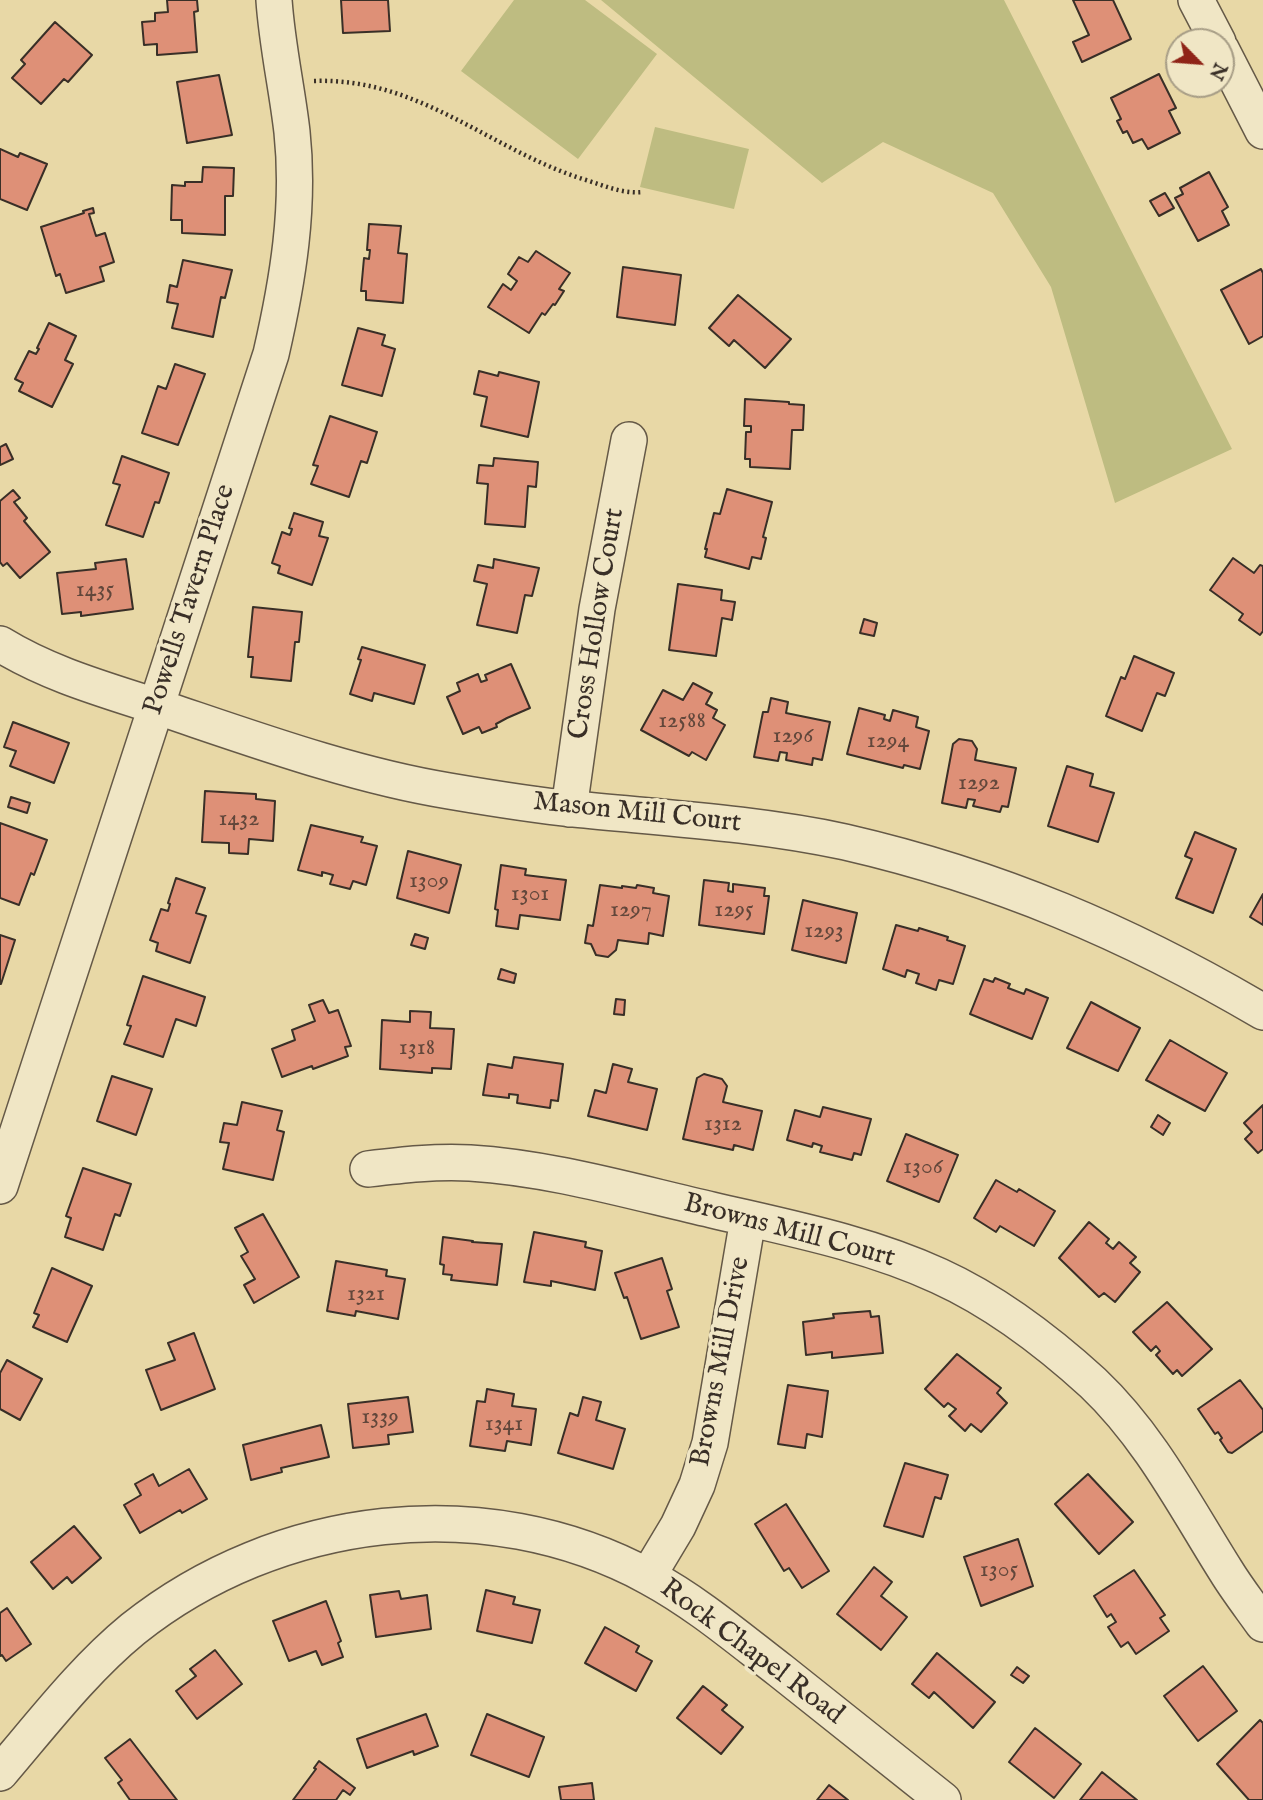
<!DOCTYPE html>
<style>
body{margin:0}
#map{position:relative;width:1263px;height:1800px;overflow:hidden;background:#e8d8a6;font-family:"IM FELL English",serif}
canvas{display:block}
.north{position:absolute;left:1165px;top:28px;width:70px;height:70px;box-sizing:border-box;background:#f0e6c5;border:2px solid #a79d86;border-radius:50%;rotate:115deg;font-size:19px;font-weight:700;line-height:28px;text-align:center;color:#392f27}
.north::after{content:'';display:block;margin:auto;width:24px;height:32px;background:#8f2418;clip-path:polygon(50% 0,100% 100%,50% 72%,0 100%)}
</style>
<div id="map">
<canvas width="1263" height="1800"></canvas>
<div class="north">N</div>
</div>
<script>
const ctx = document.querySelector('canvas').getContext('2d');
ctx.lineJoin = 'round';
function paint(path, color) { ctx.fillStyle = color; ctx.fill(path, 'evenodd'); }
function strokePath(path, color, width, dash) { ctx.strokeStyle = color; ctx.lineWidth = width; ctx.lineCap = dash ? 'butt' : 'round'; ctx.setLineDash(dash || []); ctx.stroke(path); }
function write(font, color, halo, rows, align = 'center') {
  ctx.font = font + ' "IM FELL English",serif'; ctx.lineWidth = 7; ctx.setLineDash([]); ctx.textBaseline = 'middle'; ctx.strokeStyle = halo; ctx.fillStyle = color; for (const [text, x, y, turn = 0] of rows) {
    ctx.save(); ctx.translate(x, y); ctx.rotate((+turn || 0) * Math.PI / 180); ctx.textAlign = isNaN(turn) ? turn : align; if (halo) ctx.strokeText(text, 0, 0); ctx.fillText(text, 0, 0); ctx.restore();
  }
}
paint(new Path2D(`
 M514,0H585L657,54L578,159L461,71Z
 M601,0H1004L1232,449L1115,503L1051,287L993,193L883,142L822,183Z
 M655,127L749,149L734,209L640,187Z`), '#bebc81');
const building = new Path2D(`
 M167,0H197L198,11L194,12L197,52L157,55V44L144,45L142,22L155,21V13L168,12Z
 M341,0H388L390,31L343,33Z
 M1073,0H1113L1131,39L1082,62L1073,42L1089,35Z
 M55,22L92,55L68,82L64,79L41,104L12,78L25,64L21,60Z
 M1159,74L1176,108L1169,111L1180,133L1148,149L1142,139L1133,143L1127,131L1123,133L1117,121L1121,119L1111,98Z
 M219,75L232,135L187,143L177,82Z
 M0,149L18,157L20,153L47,164L27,210L0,199Z
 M203,167L234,168L233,196H225V235L182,233V220H171L172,185L185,186V182H202Z
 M1209,172L1228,207L1222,211L1229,225L1198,241L1175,198L1183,194L1180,188Z
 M1165,193L1174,208L1159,216L1150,201Z
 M93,208L94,213L89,214L96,236L105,233L114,262L100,267L104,281L66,293L60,274L56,276L41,227L84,213L83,211Z
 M369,224L401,226L398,253L407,254L403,303L366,300V291H361L364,258L369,259L370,250H367Z
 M536,251L570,273L559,289L564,291L555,305L553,304L545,315L542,313L529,333L488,307L503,284L511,290L517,281L508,274L519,257L528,262Z
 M183,260L232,270L225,298L221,297L213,337L172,328L178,304L167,302L170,285L177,287Z
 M623,267L681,275L675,325L617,317Z
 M1261,269L1263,273V336L1249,344L1221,290Z
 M738,295L791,339L765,368L734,340L729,346L709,328Z
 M49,323L76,336L65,360L73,364L52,407L19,391L23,383L15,379L29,351L36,354L39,349L37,348Z
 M358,328L385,335L382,345L395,349L382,396L342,385Z
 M175,364L205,374L178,445L142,433L158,386L166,389Z
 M479,371L498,376L499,372L539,382L528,437L481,426L487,397L474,394Z
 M745,399L789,402V404L804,405L803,430H792L790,469L750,467V459H745L746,432H751V426H744Z
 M330,416L377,432L367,463L361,461L349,497L311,484L318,466L313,465Z
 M6,444L13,459L0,465V447Z
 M122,456L169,473L159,503L155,502L143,537L106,525L120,485L113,483Z
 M494,458L538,462L536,487L528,486L525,527L485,524L488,484L477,483L479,465L493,466Z
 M727,489L772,502L763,537L766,538L761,559L752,557L749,569L705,557L707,549H705L714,513L720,514Z
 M13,490L20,498L14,502L27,518L24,521L50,552L20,578L7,563L3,566L0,562V501Z
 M294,513L323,522L319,536L328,538L312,585L278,573L280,566L272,563L282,532L290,535L292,529L289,528Z
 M1233,558L1254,573L1260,565L1263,566V631L1260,635L1239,620L1243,614L1210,590Z
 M126,559L133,609L81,616V612L62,614L57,573L96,569L95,563Z
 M494,559L539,568L532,596L525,595L517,633L477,625L487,584L474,581L478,565L493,568Z
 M678,584L722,590L721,600L735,602L732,620L722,618L716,656L669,650Z
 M253,607L302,612L299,642H295L291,681L251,677L253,657H248Z
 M864,619L877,623L874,636L860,633Z
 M362,647L425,665L414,704L374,693L372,701L350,694L361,660L358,659Z
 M1134,656L1174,673L1165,696L1157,693L1142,731L1106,716L1121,677L1125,679Z
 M511,664L530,708L507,718L496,724L497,727L482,733L479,727L463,734L447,697L460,691L457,683L478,674L481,682L487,680L485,675Z
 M693,683L712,693L706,704L717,710L713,718L725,725L706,760L692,752L689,756L641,730L663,690L683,700Z
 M771,698L788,702L786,713L830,722L822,760L813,758L812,765L786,760L787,753L780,752L778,761L754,757L763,712H768Z
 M859,708L885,715L884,719L890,721L893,710L918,717L916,727L929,731L920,769L904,765L903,768L847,754Z
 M13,722L69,743L54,783L10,766L16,751L4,747Z
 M959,739L972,741L977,749L975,760L1016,768L1008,807L1002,806L1000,812L973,806L975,800L968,799L966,808L942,803L953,744Z
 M1067,766L1093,774L1090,786L1114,793L1098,842L1048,826Z
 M205,791L256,794V799L275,801L273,841L249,839L248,854L229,853V843L202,842Z
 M11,797L30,803L27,813L8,807Z
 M0,823L47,840L34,875L31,873L19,905L0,898Z
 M311,825L363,837L361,842L377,846L366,885L353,881L350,889L330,884L333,875L322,872V876L298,870Z
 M1195,832L1236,849L1213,913L1176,898L1192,859L1185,856Z
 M408,851L461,865L449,913L397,898Z
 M501,865L526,869L525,875L566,880L560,920L520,915L518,929L496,926L498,910L495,909Z
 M176,878L205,888L196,913L206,916L190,963L156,951L158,943L150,940L161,909L168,911L170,904L168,903Z
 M704,880L729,883L728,891L733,892V884L765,888L764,896H769L764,934L699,925Z
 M600,885L622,888V886L636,888L637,885L654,888L653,893L669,896L663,936L649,933L648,944L618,940L616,950L608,957L596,955L591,944L585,943L588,925L593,926Z
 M1263,894V925L1250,917Z
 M803,900L857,913L846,963L792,950Z
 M896,925L918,931L919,928L948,937L947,940L965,946L953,984L939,980L936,990L916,983L919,974L907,970L905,977L883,969Z
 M415,934L428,938L425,949L411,945Z
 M0,935L15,940L1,984H0Z
 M501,969L516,974L514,983L498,979Z
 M143,976L205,997L196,1026L176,1019L163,1057L124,1044L131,1026L127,1025Z
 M995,978L1010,984L1008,988L1024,994L1026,989L1048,998L1032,1039L970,1014L984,979L993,982Z
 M616,999L625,1000L624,1015L614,1014Z
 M323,1000L329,1013L338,1010L351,1046L345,1047L348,1056L313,1069L312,1066L282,1077L272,1049L295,1040L292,1030L315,1021L309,1005Z
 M1091,1002L1140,1028L1118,1071L1067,1048Z
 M410,1011L431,1012L430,1028L454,1029L451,1069L432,1068V1073L380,1069L382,1020L410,1022Z
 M1170,1040L1227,1073L1205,1111L1146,1080Z
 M514,1057L563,1064L558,1101L551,1100L550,1108L517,1103L518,1095L509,1094V1098L483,1095L488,1064L512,1068Z
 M613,1064L632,1069L628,1082L657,1089L647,1130L588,1116L595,1090L606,1093Z
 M704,1074L722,1079L727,1086L723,1102L762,1111L753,1150L734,1145L733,1150L683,1139L697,1078Z
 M112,1076L152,1089L136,1135L97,1121Z
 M242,1102L282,1111L277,1130L284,1132L273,1180L223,1169L229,1143L220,1142L224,1123L237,1125Z
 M1263,1105V1149L1258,1153L1245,1139L1252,1132L1244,1123Z
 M823,1107L871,1119L861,1155L854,1153L852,1160L820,1152L822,1146L813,1143L812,1147L787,1140L795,1110L820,1117Z
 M1158,1115L1170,1123L1163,1135L1151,1127Z
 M906,1134L958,1155L939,1202L887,1181Z
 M83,1168L131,1184L120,1216L115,1214L103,1250L65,1237L71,1218L66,1216Z
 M996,1180L1017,1192L1019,1189L1055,1211L1034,1246L1000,1226L996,1232L974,1218Z
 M263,1214L299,1277L254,1303L244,1285L255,1279L241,1256L248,1252L235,1228Z
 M1089,1222L1109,1239L1106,1243L1113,1249L1119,1242L1136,1257L1130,1263L1140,1272L1115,1302L1104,1293L1099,1297L1059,1258Z
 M534,1232L586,1242L585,1247L602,1251L595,1290L551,1281V1286L524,1282Z
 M443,1237L473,1241L472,1242L502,1244L497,1285L451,1280L452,1275L443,1274L444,1265L440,1264Z
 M662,1258L672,1289L667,1291L679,1327L641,1339L627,1297L624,1298L615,1273Z
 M336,1261L387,1270L386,1276L405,1279L398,1319L356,1311L355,1316L327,1311Z
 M52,1268L92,1286L67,1342L33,1327L39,1315L34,1313Z
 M1167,1302L1212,1349L1182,1376L1177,1370L1173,1374L1156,1355L1160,1351L1156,1346L1151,1351L1133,1332Z
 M870,1311L871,1317L879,1316L883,1353L832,1358V1352L806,1355L803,1322L834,1318L833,1314Z
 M194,1333L215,1389L161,1410L146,1370L175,1360L168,1343Z
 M957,1354L1001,1388L997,1393L1007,1403L981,1432L971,1424L965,1431L949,1416L956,1409L948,1403L944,1407L925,1389Z
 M7,1360L42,1379L20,1420L0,1409V1373Z
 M1240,1380L1263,1410V1431L1232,1453L1228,1452L1220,1440L1222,1438L1218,1432L1215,1434L1198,1409Z
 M788,1385L828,1391L822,1437L807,1434L805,1448L778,1444Z
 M487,1389L514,1394L512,1406L536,1409L531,1445L507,1441L505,1451L470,1446L477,1401L485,1402Z
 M408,1397L413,1432L388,1435L389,1444L353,1448L348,1404Z
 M583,1397L601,1402L596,1420L625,1429L613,1469L558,1453L570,1413L578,1416Z
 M321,1425L329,1457L281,1468L282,1472L251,1480L243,1445Z
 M905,1463L948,1475L941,1499L935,1497L923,1537L884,1526Z
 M189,1469L207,1499L182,1513L180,1510L140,1533L124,1505L141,1495L135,1484L153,1474L159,1486Z
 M1088,1474L1133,1522L1099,1554L1055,1504Z
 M786,1504L829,1571L802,1588L789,1568L784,1571L755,1524Z
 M74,1526L101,1558L72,1583L67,1577L53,1589L31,1562Z
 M1018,1539L1033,1586L981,1606L964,1557Z
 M874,1567L892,1582L881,1596L907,1617L881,1650L837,1614Z
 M1134,1570L1165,1615L1160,1618L1169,1631L1136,1654L1128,1642L1121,1647L1108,1627L1116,1622L1111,1614L1107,1617L1094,1596Z
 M486,1590L515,1597L513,1604L540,1610L532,1643L477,1631Z
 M399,1591L401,1599L427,1595L431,1629L376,1637L370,1595Z
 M326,1601L341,1641L338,1643L343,1657L322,1665L316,1651L289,1661L273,1621Z
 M7,1608L31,1644L6,1661L2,1655L0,1656V1613Z
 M605,1627L639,1646L636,1652L652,1661L636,1691L585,1663Z
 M215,1650L242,1684L197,1719L176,1691L196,1676L190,1669Z
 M937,1653L995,1702L973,1728L934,1692L929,1698L912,1684Z
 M1203,1666L1237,1711L1198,1741L1164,1696Z
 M1017,1667L1029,1676L1023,1683L1011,1675Z
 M703,1686L727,1705L722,1710L743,1727L721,1754L677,1718Z
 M426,1714L438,1746L414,1755L413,1751L367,1768L357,1739Z
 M487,1714L544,1737L529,1777L471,1755Z
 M1260,1720L1263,1723V1800H1249L1217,1764Z
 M1035,1728L1081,1764L1054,1798L1009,1762Z
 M130,1739L177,1800H130L118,1783L122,1780L105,1758Z
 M319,1761L355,1788L350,1795L343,1790L336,1800H293L316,1769L314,1768Z
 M1102,1772L1137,1800H1080Z
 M592,1783L594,1800H561L559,1787Z
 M829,1785L848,1800H817Z`);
paint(building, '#de9077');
strokePath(building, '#392f27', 2);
const minor = new Path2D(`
 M1196,0L1218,42
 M1221,49L1263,131
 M0,644C52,676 110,691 167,710C256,740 356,776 449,791C490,798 532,805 574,809C664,818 756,823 845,842C997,877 1129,933 1263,1012
 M569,809L597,609L629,440
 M368,1169C402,1165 436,1161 470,1163C552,1168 633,1192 712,1210C789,1228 867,1243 939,1276C996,1302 1047,1341 1093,1383C1150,1437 1185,1506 1226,1571C1237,1589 1251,1607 1263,1624
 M0,1186L271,354C288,280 300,207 292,132C287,88 277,45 274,0
 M648,1576L678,1526L697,1485L710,1443L748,1219
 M0,1773C42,1724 83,1670 133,1629C277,1514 485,1488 649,1577C697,1603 738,1638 781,1671C835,1714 889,1757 943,1800`);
strokePath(minor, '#655947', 38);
strokePath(new Path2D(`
 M314,81C420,77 491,151 586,180C605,186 623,194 643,192`), '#392f27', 4.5, [2, 3.5]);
strokePath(minor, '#f0e6c5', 35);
write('24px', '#62473b', null, [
 ["1435",95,591],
 ["12588",682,722],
 ["1296",793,737],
 ["1294",888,742],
 ["1292",979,784],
 ["1432",239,820],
 ["1309",429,882],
 ["1301",530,895],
 ["1297",631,911],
 ["1295",734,911],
 ["1293",824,932],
 ["1318",417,1049],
 ["1312",723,1125],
 ["1306",923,1168],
 ["1321",366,1295],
 ["1339",380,1418],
 ["1341",504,1425],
 ["1305",999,1571]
]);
write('28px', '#392f27', '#f0e6c5', [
 ["Powells Tavern Place",191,600,-72],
 ["Cross Hollow Court",598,624,-81],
 ["Mason Mill Court",637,814,6],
 ["Browns Mill Court",789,1232,15],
 ["Browns Mill Drive",722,1362,-79],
 ["Rock Chapel Road",751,1653,37]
]);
</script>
